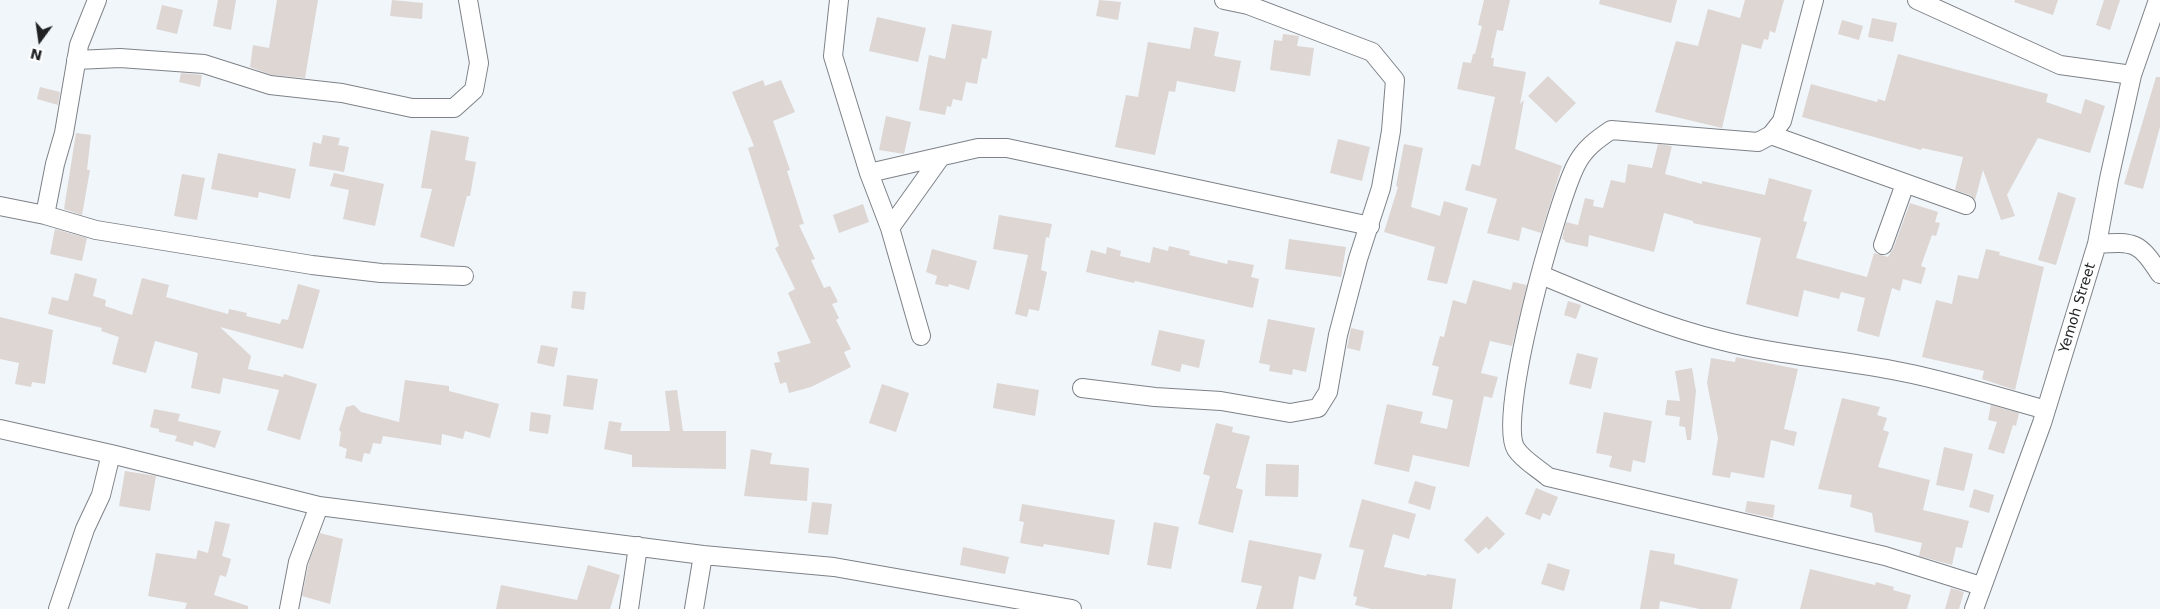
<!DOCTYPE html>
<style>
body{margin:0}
#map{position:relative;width:2160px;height:609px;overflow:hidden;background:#f1f6fb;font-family:"DejaVu Sans",sans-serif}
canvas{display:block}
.north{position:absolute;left:15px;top:15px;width:50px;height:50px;-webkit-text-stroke:4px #fff;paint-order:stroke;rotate:194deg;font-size:14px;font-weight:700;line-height:20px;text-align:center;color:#1f2123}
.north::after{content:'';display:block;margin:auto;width:18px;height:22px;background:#1f2123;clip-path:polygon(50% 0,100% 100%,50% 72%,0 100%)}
</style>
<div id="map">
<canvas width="2160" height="609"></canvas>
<div class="north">N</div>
</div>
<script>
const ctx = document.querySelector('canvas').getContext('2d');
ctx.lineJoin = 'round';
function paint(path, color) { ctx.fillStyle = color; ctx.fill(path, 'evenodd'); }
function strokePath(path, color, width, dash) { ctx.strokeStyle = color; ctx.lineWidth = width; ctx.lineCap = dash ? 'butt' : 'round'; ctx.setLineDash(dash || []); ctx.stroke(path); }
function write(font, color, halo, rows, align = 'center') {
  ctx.font = font + ' "DejaVu Sans",sans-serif'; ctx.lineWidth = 5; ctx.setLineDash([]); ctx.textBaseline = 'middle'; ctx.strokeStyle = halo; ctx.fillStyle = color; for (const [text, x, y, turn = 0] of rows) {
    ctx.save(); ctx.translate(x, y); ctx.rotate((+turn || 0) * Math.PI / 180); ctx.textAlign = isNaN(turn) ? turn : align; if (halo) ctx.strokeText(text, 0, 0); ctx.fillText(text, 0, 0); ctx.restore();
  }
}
paint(new Path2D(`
 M218,0H236L231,30L213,26Z
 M277,0H318L305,78L272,75L250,67L253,45L269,48Z
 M392,0L423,3L422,19L390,16Z
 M1099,0L1121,2L1118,20L1096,16Z
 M1484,0H1510L1503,31L1497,30L1491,58H1494L1493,66L1526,72L1520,104L1524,100L1515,149L1562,166L1541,233L1522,227L1519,241L1487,233L1497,199L1465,190L1472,164L1480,166L1495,97L1457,89L1463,62L1471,63L1473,54H1475L1482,26L1478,25Z
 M1600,0H1677L1671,23L1599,4Z
 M1745,0H1784L1775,33L1770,31L1768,40L1764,39L1761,49L1742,44L1722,128L1655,112L1676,41L1698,46L1708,9L1740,18Z
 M2015,0H2058L2053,15L2014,2Z
 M2104,0H2120L2110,30L2096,25Z
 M162,5L183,10L177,34L156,29Z
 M877,17L926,28L918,62L869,51Z
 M1872,18L1897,23L1893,42L1868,37Z
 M1842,20L1863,26L1859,40L1838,34Z
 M952,24L992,31L987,59L982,58L977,84L966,82L962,101L953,99L951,107L947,106L945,115L919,110L929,55L945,59Z
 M1194,27L1219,32L1214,56L1241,61L1235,92L1177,81L1175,92L1169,91L1155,155L1115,147L1126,95L1138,97L1148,42L1190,49Z
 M1283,34L1299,36L1297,46L1314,48L1310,76L1270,70L1274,40L1282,41Z
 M1898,54L2048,94L2046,102L2081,114L2085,99L2105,106L2090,153L2038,138L2007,195L2015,216L2001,220L1983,170L1975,200L1970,195L1955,190L1963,157L1922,148L1921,150L1802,117L1811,84L1877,102L1878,99L1885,101Z
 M181,73L202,75L200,87L179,82Z
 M1548,76L1576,103L1556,123L1528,96Z
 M2156,77H2160V127L2143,189L2124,184Z
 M763,80L765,86L781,80L795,112L773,121L790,170L787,171L804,224L799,225L815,259L811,260L824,288L830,286L838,302L832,304L839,318L836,320L851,349L844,352L851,367L811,387L789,393L786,382L780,384L774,363L780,362L777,352L811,343L788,293L795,289L775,248L779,246L748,148L754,146L732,92Z
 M40,87L60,92L58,105L37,99Z
 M886,116L911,122L904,154L879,150Z
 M431,130L469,137L465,160L476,162L470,196H467L454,247L420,237L432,189L421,188Z
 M76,133L91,135L87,170H90L82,215L64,209Z
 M323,135L340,138L338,145L349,147L344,172L309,166L313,142L321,144Z
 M1338,139L1370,147L1362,181L1330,173Z
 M1404,144L1423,148L1411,207L1440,216L1444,201L1468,208L1447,284L1427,280L1435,247L1384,232L1398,187L1396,186Z
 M1658,144L1672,146L1665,174L1702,184V181L1765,195L1769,178L1812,190L1803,221L1807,222L1796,258L1867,277L1874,253L1888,257L1893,249L1910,203L1938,212L1935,222L1940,223L1936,236L1932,235L1921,266L1926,268L1921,284L1903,279L1900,291L1892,288L1879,337L1857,331L1865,298L1841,292L1839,299L1804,290L1798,317L1746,304L1761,238L1693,223V221L1664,213L1654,252L1589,235L1588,247L1565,242V240L1562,239L1566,222L1578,225L1585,198L1594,200L1593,206L1603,208L1611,180L1625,183L1628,164L1652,168Z
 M218,153L296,169L290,199L259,192L258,198L211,189Z
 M334,173L384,184L375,226L343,219L349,190L330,186Z
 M182,174L205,178L197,220L174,216Z
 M2058,192L2076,198L2056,265L2038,260Z
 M863,204L869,222L839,233L833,215Z
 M999,215L1052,224L1049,238L1046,237L1041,270L1047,272L1039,311L1029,309L1027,317L1015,314L1028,255L993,249Z
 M55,229L87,238L82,261L50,254Z
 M1289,239L1346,247L1341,277L1285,269Z
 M1169,246L1190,251L1189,255L1227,264L1228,260L1254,265L1251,277L1259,279L1253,308L1135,281L1134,283L1086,272L1091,250L1106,254L1107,247L1121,251L1120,256L1150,263L1153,247L1168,251Z
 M932,249L977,261L969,290L949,284L948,287L935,284L937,276L926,272Z
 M1986,249L2000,252L1999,255L2044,267L2015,390L1982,379L1984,371L1922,357L1936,300L1952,304L1958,275L1978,279Z
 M75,273L97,279L93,296L106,300L105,306L132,315L142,278L169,285L166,297L228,314L229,309L247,313L246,316L280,324L282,319L288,320L298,284L320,290L303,349L220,327L251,356L248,369L283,377L284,374L317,384L300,440L267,430L279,390L223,378L220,394L191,388L198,353L155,341L146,373L112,364L119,337L101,331L102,328L48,314L52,297L68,301Z
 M1473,280L1511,290L1513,282L1527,285L1512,346L1490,341L1481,373L1498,377L1492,398L1484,396L1469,467L1413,455L1409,472L1374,464L1387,404L1423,412L1420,423L1447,429L1453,400L1432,395L1439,367L1432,365L1440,336L1444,337L1453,300L1466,304Z
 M573,291L586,292L584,310L571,308Z
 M1568,301L1581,305L1576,319L1564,315Z
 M0,317L53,330L45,384L32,382L31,387L15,384L19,363L0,359Z
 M1268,319L1315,328L1306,372L1293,369L1292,375L1269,371L1270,365L1259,363Z
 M1351,328L1364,331L1360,351L1347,348Z
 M1159,330L1205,340L1199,368L1182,364L1180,372L1151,365Z
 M541,345L558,348L554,367L537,363Z
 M1577,353L1598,358L1591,389L1569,384Z
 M1736,357L1798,369L1784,429L1797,432L1794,446L1771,440L1764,478L1731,472L1730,478L1712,475L1718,438L1707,383L1711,358L1735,362Z
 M1692,368L1696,391L1691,440H1687L1685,427L1679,426L1680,417L1665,415L1667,400L1680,401L1675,371Z
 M567,375L598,379L593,410L563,406Z
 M405,380L449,386V391L499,404L490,438L465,431L463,439L442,434L441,445L383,436L381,444L373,443L370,454L364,453L362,462L345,458L347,449L339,446L341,432L339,430L346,407L354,405L361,412L399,422Z
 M997,383L1039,390L1035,416L993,408Z
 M882,384L909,393L896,432L869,423Z
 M677,390L683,431H726V469L632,467V455L604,449L609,421L622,423L620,431H670L665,391Z
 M1842,398L1880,407L1877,415L1887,418L1883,430L1889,432L1878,467L1930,480L1923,510L1969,521L1962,548L1956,547L1952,565L1919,556L1922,543L1875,532L1872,513L1850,507L1852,495L1818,489Z
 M1991,405L2019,413L2016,426L2013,425L2004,454L1988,449L1997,422L1988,420Z
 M154,409L180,414L178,421L221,431L215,448L194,441L193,446L175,441L177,436L159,432V429L150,427Z
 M531,412L551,415L548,434L529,431Z
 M1604,412L1652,421L1645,463L1633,460L1631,472L1609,467L1612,456L1596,453Z
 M1216,423L1233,427L1232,432L1250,436L1236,488L1243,490L1233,533L1198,524L1210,476L1203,474Z
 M1944,447L1973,454L1964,491L1936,485Z
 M751,449L772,453L770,464L809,468L807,501L744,496Z
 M1266,464L1299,465L1298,497L1265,496Z
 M125,471L156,476L150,511L119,506Z
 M1415,481L1436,487L1430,510L1408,503Z
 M1536,488L1558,497L1550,516L1543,513L1540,520L1525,514Z
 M1974,489L1994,495L1989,513L1969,507Z
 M1362,499L1416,514L1409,539L1393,534L1384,567L1426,576L1427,574L1456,579L1452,609H1371L1355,605L1357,597L1353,596L1364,550L1349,547Z
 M1747,501L1775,505L1773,518L1745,512Z
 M812,502L832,504L828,535L808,533Z
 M1022,504L1115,520L1109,555L1044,544L1043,547L1020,543L1024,522L1019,521Z
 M1487,516L1505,534L1489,550L1486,547L1478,554L1464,540Z
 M215,521L230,524L222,556L231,559L226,577L220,575L214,595L248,606V609H185L187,603L148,596L156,553L196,559L198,550L208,553Z
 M1154,522L1179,527L1171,569L1147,565Z
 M320,533L343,539L330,604L302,596L309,562Z
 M1249,540L1322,554L1315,580L1299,576L1293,609H1256L1262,586L1241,582Z
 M963,547L1009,557L1005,574L960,565Z
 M1650,550L1675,554L1674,564L1738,579L1731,609H1700L1660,601L1659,609H1640Z
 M1548,563L1570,570L1564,591L1541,584Z
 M588,565L620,575L610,609H496L501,585L577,600Z
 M1810,569L1875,585L1876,582L1894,587L1893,590L1911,595L1907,609H1800Z
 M1951,588L1964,592L1959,609H1945Z`), '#ddd6d3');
const minor = new Path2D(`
 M839,0L833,56L869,173L890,228L921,336
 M1814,0L1782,121L1771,135L1758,142L1611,130C1596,140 1584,149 1576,165C1557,202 1496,418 1516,449C1523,460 1539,469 1548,477L1885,556L1981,586
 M1917,0L2060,65L2132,75
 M76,60L120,58L204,64L270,85L342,93L412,108H454L474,90L479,63L468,0
 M1771,135L1966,205
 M869,173L978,148H1007L1370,226
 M0,206L45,215L96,230L312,265L381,273L464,276
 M45,215L55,164L64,133L79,45L97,0
 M890,228L940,158
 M2097,244C2135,241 2139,242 2160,274
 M1883,245L1905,184
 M1541,275C1599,299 1658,325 1719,340C1776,355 1834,359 1892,370C1943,379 1995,396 2046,410
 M1082,388L1155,397L1221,401L1290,413L1318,408L1328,392L1338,335L1358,259L1381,188L1391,131L1395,80L1372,52L1248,5L1224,0
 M0,429L111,454L319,506L703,555L834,567L1072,609
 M58,609L85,529L101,495L111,454
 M289,609L298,562L319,506
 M629,609L638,546
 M694,609L703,555
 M1974,609L2042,423L2097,244L2109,179L2132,75L2158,0`);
strokePath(minor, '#7e8287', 20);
strokePath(minor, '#fff', 18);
write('14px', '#1f2123', '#fff', [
 ["Yemoh Street",2078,308,-73]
]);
</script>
